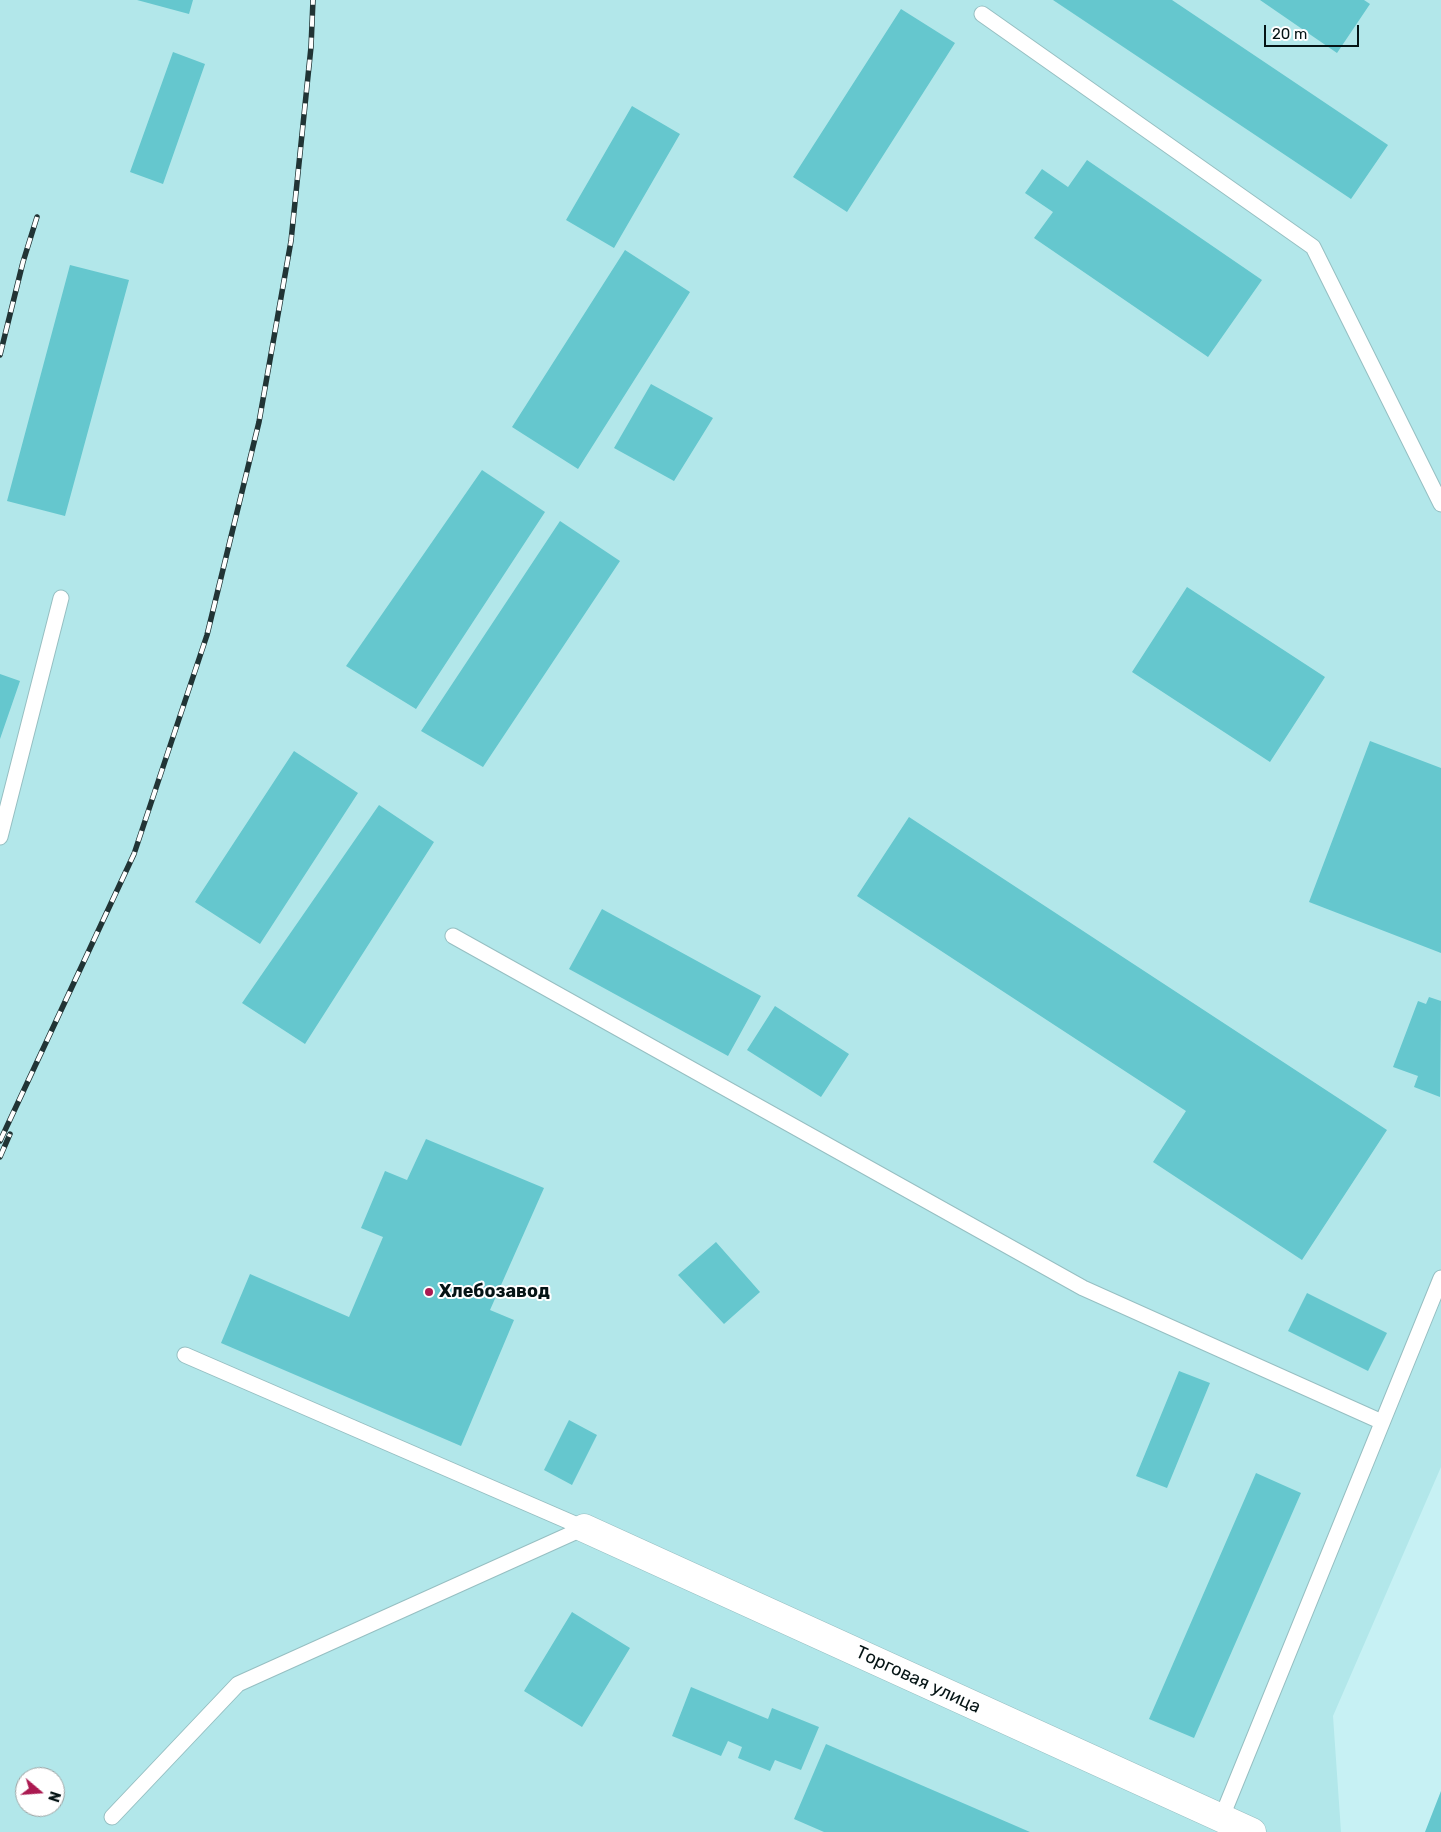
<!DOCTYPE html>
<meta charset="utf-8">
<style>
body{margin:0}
#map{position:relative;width:1441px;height:1832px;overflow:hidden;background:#c7f1f4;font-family:Rubik,sans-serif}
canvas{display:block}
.north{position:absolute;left:15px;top:1767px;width:50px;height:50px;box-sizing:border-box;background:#fff;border:1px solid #9ba1a1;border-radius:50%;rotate:108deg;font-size:14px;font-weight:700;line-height:20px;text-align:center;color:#051415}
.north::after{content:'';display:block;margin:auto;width:18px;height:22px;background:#ab1a51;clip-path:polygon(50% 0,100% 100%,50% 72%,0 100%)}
.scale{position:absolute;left:1264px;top:25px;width:95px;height:22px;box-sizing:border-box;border:2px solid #051415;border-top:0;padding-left:6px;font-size:15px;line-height:18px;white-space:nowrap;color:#051415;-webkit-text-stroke:4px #fff;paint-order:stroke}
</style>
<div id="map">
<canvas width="1441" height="1832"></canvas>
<div class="north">N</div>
<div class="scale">20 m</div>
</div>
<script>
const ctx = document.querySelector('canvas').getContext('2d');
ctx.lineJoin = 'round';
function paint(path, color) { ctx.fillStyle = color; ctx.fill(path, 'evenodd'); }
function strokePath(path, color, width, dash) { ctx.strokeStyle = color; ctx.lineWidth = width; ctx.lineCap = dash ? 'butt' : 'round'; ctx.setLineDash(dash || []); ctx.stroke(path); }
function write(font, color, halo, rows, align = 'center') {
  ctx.font = font + ' Rubik,sans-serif'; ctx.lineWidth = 4; ctx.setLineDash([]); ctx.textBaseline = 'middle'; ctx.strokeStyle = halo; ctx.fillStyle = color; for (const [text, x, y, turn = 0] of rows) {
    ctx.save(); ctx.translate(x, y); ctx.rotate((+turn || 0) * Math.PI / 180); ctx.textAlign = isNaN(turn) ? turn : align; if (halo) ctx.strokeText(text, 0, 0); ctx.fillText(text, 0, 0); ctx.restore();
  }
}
paint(new Path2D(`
 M0,0H1441V1467L1333,1716L1341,1832H0ZM25,1777H55V1807H25Z`), '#b2e7ea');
paint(new Path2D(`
 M137,0H193L189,14Z
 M1053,0H1172L1388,145L1351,199Z
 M1260,0H1364L1370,4L1337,53Z
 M901,9L955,43L847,212L793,177Z
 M173,52L205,64L163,184L130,172Z
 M632,106L680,134L614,248L566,220Z
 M1087,160L1262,280L1208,357L1034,238L1053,212L1025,193L1042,169L1068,187Z
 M625,250L690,292L578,469L512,427Z
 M70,265L129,280L65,516L7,501Z
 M651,384L713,418L674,481L614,448Z
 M482,470L545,512L416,709L346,666Z
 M560,521L620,561L483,767L421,731Z
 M1187,587L1325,677L1270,762L1132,672Z
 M0,674L20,681L0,739Z
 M1370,741L1441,768V953L1309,902Z
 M294,751L358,793L260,944L195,902Z
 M379,805L434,842L305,1044L242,1003Z
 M909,817L1387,1130L1302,1260L1153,1162L1186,1111L857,896Z
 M602,909L761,996L728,1056L569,969Z
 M1429,997L1441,1001L1440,1097L1414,1087L1418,1076L1393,1067L1418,1001L1426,1004Z
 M775,1006L849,1054L821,1097L747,1050Z
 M426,1139L544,1188L490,1310L514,1320L461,1446L221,1343L250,1274L349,1317L383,1237L361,1228L385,1171L407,1180Z
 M716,1242L760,1292L724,1324L678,1275Z
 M1307,1293L1387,1333L1368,1371L1288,1331Z
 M1179,1371L1210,1383L1167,1488L1136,1476Z
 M569,1420L597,1435L572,1485L544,1470Z
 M1256,1473L1301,1493L1194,1738L1149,1719Z
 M572,1612L630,1648L582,1727L524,1691Z
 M691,1687L768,1719L772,1708L819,1727L801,1770L775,1760L770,1771L738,1758L742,1747L728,1741L721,1756L672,1736Z
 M826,1744L1030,1832H824L794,1819Z
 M1441,1791V1832H1425Z`), '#65c7ce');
const lane = new Path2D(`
 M982,14L1313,247L1441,504
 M0,837L61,598
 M453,936L1083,1288L1382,1422
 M185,1355L584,1528
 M112,1817L238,1684L584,1528
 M1221,1819L1441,1278`);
const street = new Path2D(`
 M584,1528L1252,1832`);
strokePath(lane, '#96bfc2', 17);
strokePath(street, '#96bfc2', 29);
strokePath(lane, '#fff', 15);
strokePath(street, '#fff', 28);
const rail = new Path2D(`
 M0,355L23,262L37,217
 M0,1141L134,854L207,635L259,422L291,241L311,47L313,0
 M0,1157L10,1134`);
strokePath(rail, '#213435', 5.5);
strokePath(rail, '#fff', 4, [11]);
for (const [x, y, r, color] of [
 [429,1292,5,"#ab1a51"]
]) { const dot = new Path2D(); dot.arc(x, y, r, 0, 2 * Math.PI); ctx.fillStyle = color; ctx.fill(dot); strokePath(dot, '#fff', 2); }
write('bold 18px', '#051415', '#fff', [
 ["Хлебозавод",439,1292]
], 'left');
write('18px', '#051415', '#fff', [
 ["Торговая улица",918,1680,25]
]);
</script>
